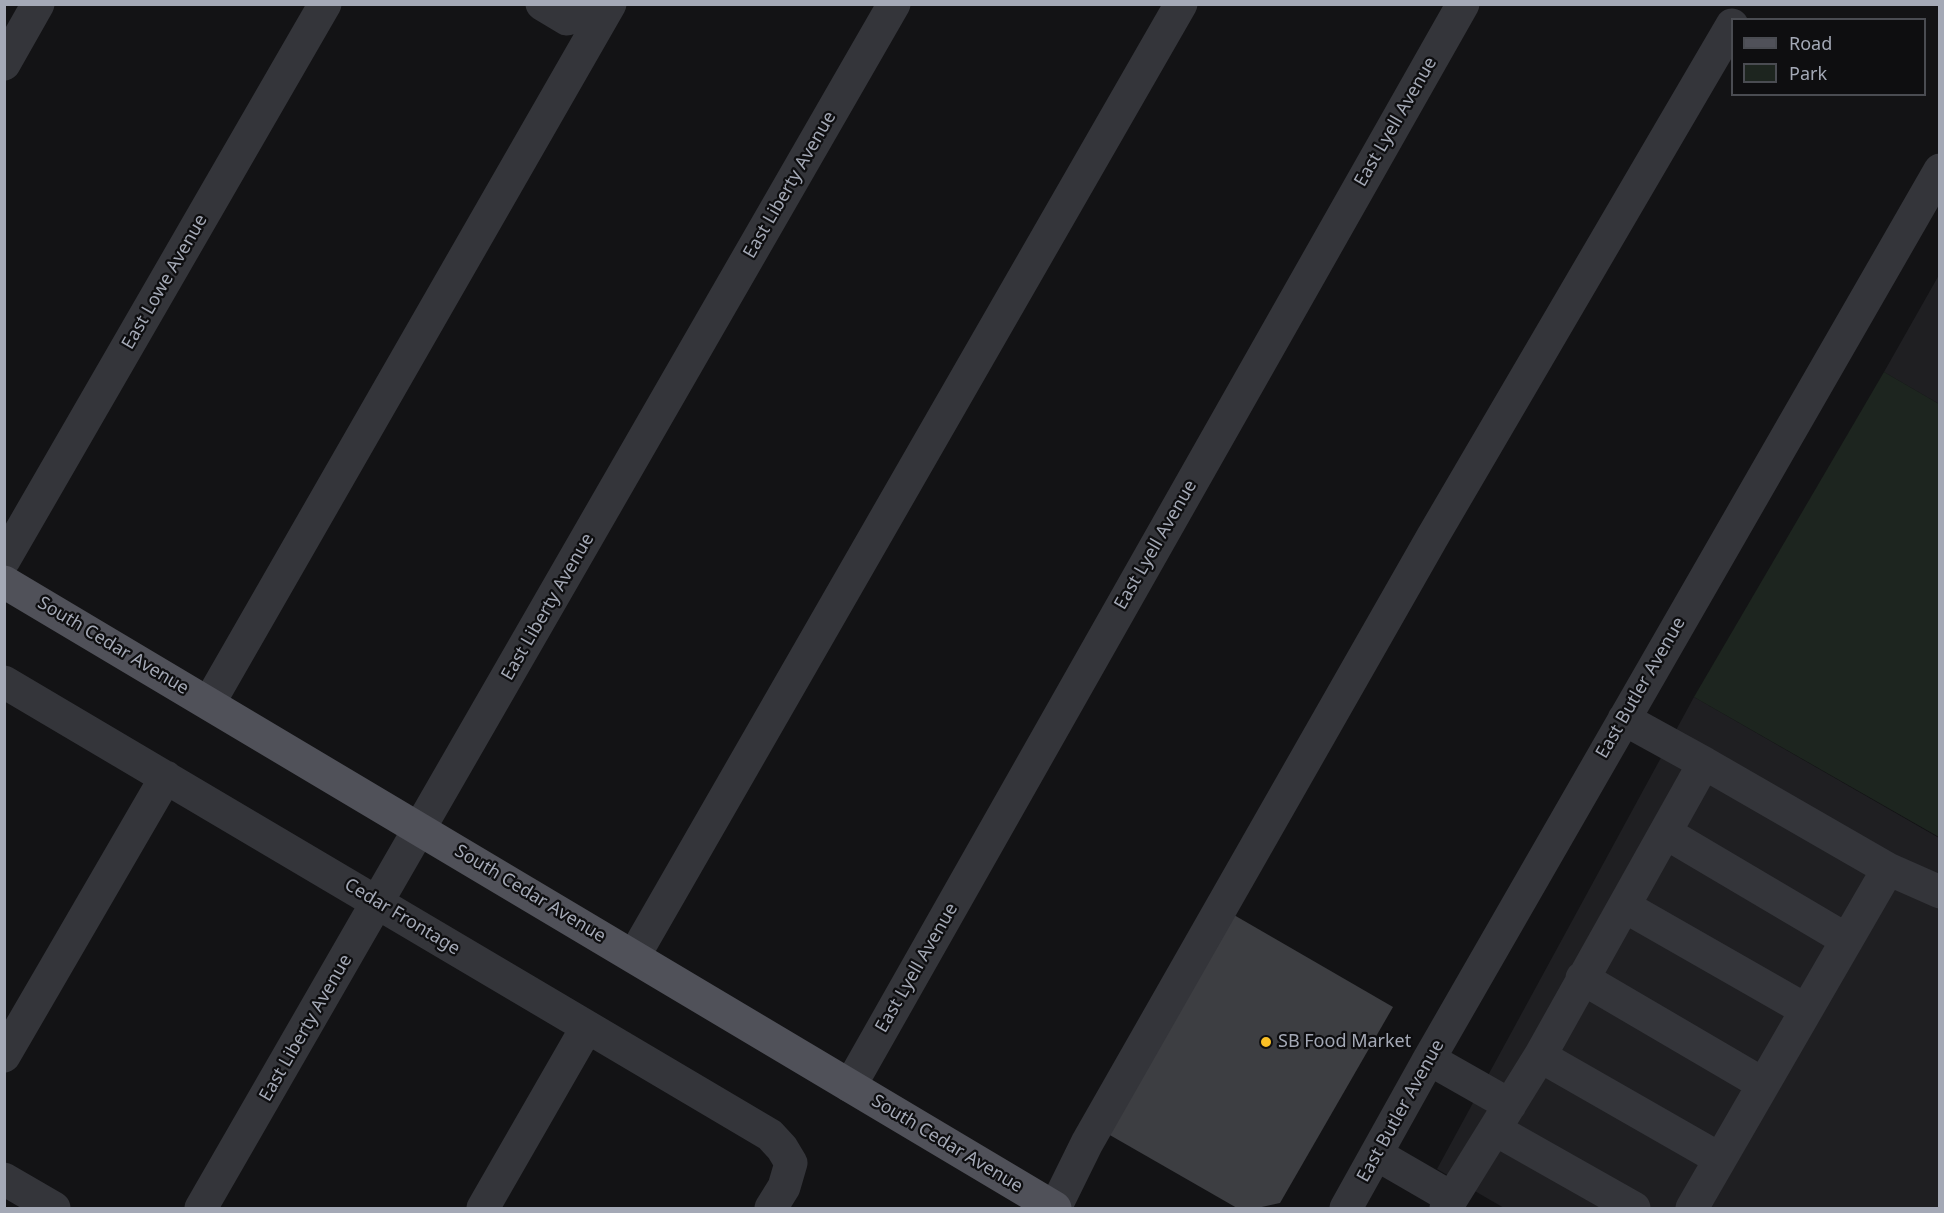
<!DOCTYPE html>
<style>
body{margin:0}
#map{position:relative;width:1944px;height:1213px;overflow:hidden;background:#131315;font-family:"Noto Sans",sans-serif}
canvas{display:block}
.frame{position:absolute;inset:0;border:6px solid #a4a9b6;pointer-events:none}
.legend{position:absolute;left:1731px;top:18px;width:195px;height:78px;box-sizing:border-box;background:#0e0e10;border:2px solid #4a4c52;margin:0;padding:8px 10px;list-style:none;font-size:18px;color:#a4a9b6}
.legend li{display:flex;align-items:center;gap:12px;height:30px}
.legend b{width:30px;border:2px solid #4a4c52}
</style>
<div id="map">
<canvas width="1944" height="1213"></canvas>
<div class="frame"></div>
<ul class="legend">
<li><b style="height:8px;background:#505159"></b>Road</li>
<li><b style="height:16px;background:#1d251f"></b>Park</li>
</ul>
</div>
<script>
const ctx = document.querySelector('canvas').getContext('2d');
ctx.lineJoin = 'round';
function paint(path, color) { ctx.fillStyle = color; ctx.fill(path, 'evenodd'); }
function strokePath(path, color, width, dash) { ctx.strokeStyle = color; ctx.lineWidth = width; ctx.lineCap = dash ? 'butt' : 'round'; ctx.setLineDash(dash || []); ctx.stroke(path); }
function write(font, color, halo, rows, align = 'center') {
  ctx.font = font + ' "Noto Sans",sans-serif'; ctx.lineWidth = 4.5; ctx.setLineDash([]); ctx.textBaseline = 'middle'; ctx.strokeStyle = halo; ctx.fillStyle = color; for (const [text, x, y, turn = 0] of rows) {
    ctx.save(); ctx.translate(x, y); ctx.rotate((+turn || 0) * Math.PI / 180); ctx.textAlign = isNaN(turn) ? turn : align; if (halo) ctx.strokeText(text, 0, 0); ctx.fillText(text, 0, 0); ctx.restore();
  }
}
paint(new Path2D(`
 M1939,275V404L1884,372Z
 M1694,697L1939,838V1208H1504L1437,1169Z`), '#1f1f22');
paint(new Path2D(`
 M1884,372L1939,404V837L1694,697Z`), '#1d251f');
paint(new Path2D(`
 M1234,915L1393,1007L1280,1203L1257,1208H1237L1108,1134Z`), '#3d3e42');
strokePath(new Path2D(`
 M542,4L567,19L575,4
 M4,64L38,4
 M4,560L325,4
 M4,682L770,1135L782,1148L791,1163L784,1187L771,1208
 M209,703L610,4
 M1666,833L1847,940
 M1888,869L1940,892
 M1624,906L1806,1010
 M634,956L1181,4
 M1582,978L1763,1084
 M4,1056L166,777
 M1540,1056L1720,1159
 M1429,1059L1510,1105
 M850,1086L1463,4
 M1496,1130L1634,1208
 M1376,1154L1452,1198L1446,1208
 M4,1179L54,1208
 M1452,1198L1540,1056L1704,763L1624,719
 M201,1208L894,4
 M483,1208L587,1027
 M1055,1208L1087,1143L1433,536L1732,25
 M1346,1208L1429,1059L1940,170
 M1692,1208L1888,869L1704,763`), '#34353a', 33);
strokePath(new Path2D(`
 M4,582L1055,1208`), '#505159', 33);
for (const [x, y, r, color] of [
 [1266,1042,6,"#fbc025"]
]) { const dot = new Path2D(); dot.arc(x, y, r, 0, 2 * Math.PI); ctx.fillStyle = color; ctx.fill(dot); strokePath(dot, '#0e0e10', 2); }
write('18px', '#a4a9b6', '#0e0e10', [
 ["East Lyell Avenue",1396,122,-60],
 ["East Liberty Avenue",790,185,-60],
 ["East Lowe Avenue",165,282,-60],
 ["East Lyell Avenue",1156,545,-60],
 ["East Liberty Avenue",548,607,-60],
 ["South Cedar Avenue",113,646,31],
 ["East Butler Avenue",1641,688,-60],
 ["South Cedar Avenue",530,894,31],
 ["Cedar Frontage",402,917,31],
 ["East Lyell Avenue",917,968,-60],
 ["East Liberty Avenue",306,1028,-60],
 ["East Butler Avenue",1401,1111,-61],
 ["South Cedar Avenue",947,1144,31]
]);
write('18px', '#a4a9b6', '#0e0e10', [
 ["SB Food Market",1278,1042]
], 'left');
</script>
